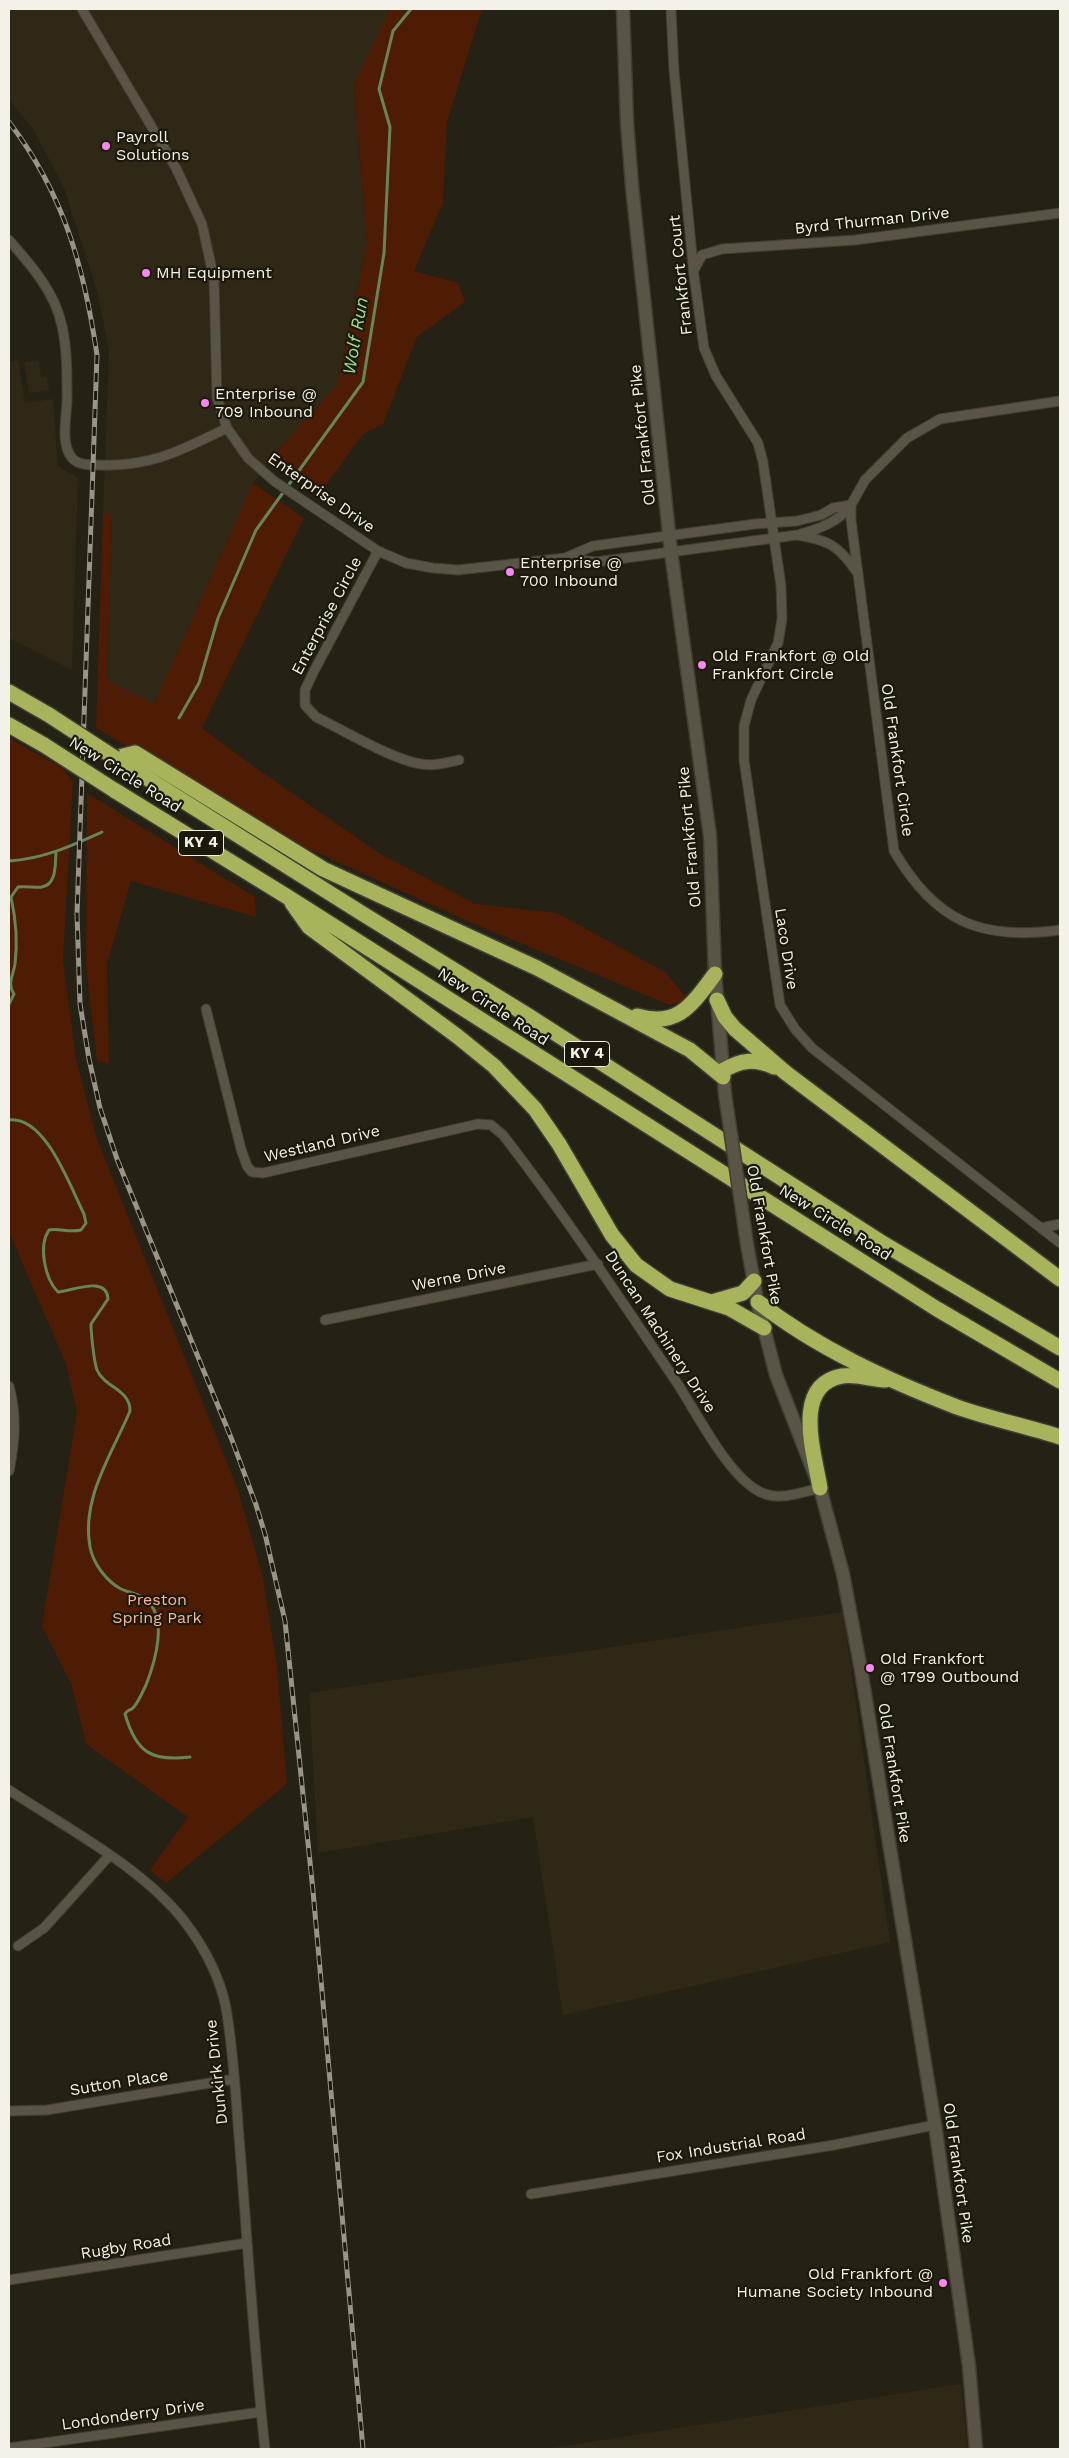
<!DOCTYPE html>
<style>
body{margin:0}
#map{position:relative;width:1069px;height:2458px;overflow:hidden;background:#262115;font-family:"Work Sans",sans-serif}
canvas{display:block}
.frame{position:absolute;inset:0;border:10px solid #f4f1e9;pointer-events:none}
</style>
<div id="map">
<canvas width="1069" height="2458"></canvas>
<div class="frame"></div>
</div>
<script>
const ctx = document.querySelector('canvas').getContext('2d');
ctx.lineJoin = 'round';
function paint(path, color) { ctx.fillStyle = color; ctx.fill(path, 'evenodd'); }
function strokePath(path, color, width, dash) { ctx.strokeStyle = color; ctx.lineWidth = width; ctx.lineCap = dash ? 'butt' : 'round'; ctx.setLineDash(dash || []); ctx.stroke(path); }
function write(font, color, halo, rows, align = 'center') {
  ctx.font = font + ' "Work Sans",sans-serif'; ctx.lineWidth = 4.5; ctx.setLineDash([]); ctx.textBaseline = 'middle'; ctx.strokeStyle = halo; ctx.fillStyle = color; for (const [text, x, y, turn = 0] of rows) {
    ctx.save(); ctx.translate(x, y); ctx.rotate((+turn || 0) * Math.PI / 180); ctx.textAlign = isNaN(turn) ? turn : align; if (halo) ctx.strokeText(text, 0, 0); ctx.fillText(text, 0, 0); ctx.restore();
  }
}
paint(new Path2D(`
 M9,9H390L354,85L367,244L337,385L272,457L253,483L154,704L107,681L112,516L103,512L109,350L97,291L64,188L33,129L9,99Z
 M18,360L25,403L53,399L58,466L78,478L72,670L9,638V362Z
 M39,360L41,377L47,376L49,390L29,393L24,362Z
 M843,1612L890,1942L563,2015L533,1817L318,1853L309,1693Z
 M961,2384L968,2449H545Z`), '#2f2816');
paint(new Path2D(`
 M390,9H482L447,122L443,202L414,271L458,283L465,302L417,337L383,424L362,435L322,491L272,457L337,385L367,244L354,85Z
 M253,483L304,518L202,728L256,768L379,853L475,904L557,913L665,972L688,999L670,1005L472,923L269,831L96,728L103,512L112,515L107,680L154,704Z
 M9,738L62,768L73,782L63,960L76,1059L97,1139L238,1490L263,1578L277,1666L287,1784L166,1883L150,1870L188,1817L86,1744L72,1686L42,1626L77,1412L66,1364L9,1232Z
 M87,793L255,897L256,917L131,881L107,964L109,1064L97,1061L86,967Z`), '#4e1b04');
strokePath(new Path2D(`
 M179,718L199,683L218,618L256,530L363,382L384,253L390,127L379,89L393,31L411,9
 M9,861C43,859 71,846 102,832
 M9,1004L14,994C7,984 13,976 15,964C18,941 16,920 11,897L18,887C26,886 37,888 42,887C57,884 55,864 56,853
 M9,1120C46,1116 70,1187 84,1214L86,1223L81,1230C69,1233 60,1228 49,1230C38,1246 45,1279 58,1292C72,1291 107,1275 108,1299L91,1324C91,1333 94,1362 97,1370C105,1388 130,1389 130,1411C112,1454 81,1498 90,1547C93,1563 106,1581 121,1589C129,1593 138,1593 145,1599C169,1617 155,1662 146,1685C143,1691 138,1703 133,1708C129,1711 127,1710 125,1714C136,1752 151,1762 190,1757`), '#678558', 3);
const street = new Path2D(`
 M82,9L176,168L202,224L214,279L217,398L227,428L248,458L274,481L378,551L406,563L433,568L458,570L565,558L596,562L797,535C828,540 838,545 856,571
 M671,9L674,71L694,275L704,348L716,376L758,443L763,462L781,586L782,619L778,643L751,700L744,726V760L780,1005L795,1029L812,1048L1060,1243
 M9,240C31,265 55,292 62,326C67,348 67,373 67,395C68,413 59,442 72,458C78,465 89,465 97,465C151,467 180,451 227,428
 M695,268L702,255L722,249L855,240L1060,213
 M1060,401L940,419L907,438L865,480L851,505V520L894,851C935,921 980,941 1060,930
 M800,534C819,529 838,522 851,506
 M378,551L314,671L305,690V705L316,717C343,730 393,760 421,764C435,766 446,763 459,760
 M565,558L593,546L755,524L797,521L821,515L833,508L851,505
 M206,1009L241,1149L247,1166L252,1172L263,1173L478,1124L491,1125L503,1135C564,1214 619,1297 675,1380C696,1411 724,1469 755,1489C775,1503 798,1493 820,1488
 M1041,1228L1060,1224
 M325,1320L598,1264
 M9,1386C17,1415 15,1442 9,1471
 M9,1790C68,1829 142,1867 185,1922C204,1947 220,1978 226,2008C234,2054 236,2102 240,2149C248,2249 254,2349 265,2449
 M18,1946L44,1928L109,1856
 M9,2111L47,2110L234,2079
 M531,2194L834,2145L935,2125
 M9,2280L247,2243
 M9,2448L261,2412`);
const secondary = new Path2D(`
 M623,9L627,123L632,186L671,552L710,836L715,974L725,1094
 M747,1244L758,1305L776,1375L820,1488L843,1574L861,1670L935,2125L969,2366L976,2449`);
const highway = new Path2D(`
 M9,692L49,715
 M9,725L44,745
 M115,758L363,914L527,1015L884,1244L1060,1348
 M115,758L135,753L323,869L537,968L690,1050L723,1077
 M114,790L286,896L937,1309L1060,1381
 M292,903L309,927L457,1036L494,1066L535,1109L559,1144L612,1235L636,1265L670,1289L729,1308L764,1328
 M717,1000L725,1017L735,1029L786,1073L1060,1279
 M637,1016C679,1028 692,1004 715,974
 M722,1071C741,1060 754,1058 774,1067
 M712,1302L743,1293L754,1281
 M758,1302C817,1348 887,1380 957,1407C991,1419 1026,1426 1060,1437
 M820,1488C815,1455 791,1385 842,1376C856,1374 870,1379 885,1380`);
strokePath(street, '#413e35', 11);
strokePath(secondary, '#413e35', 15);
strokePath(highway, '#413e35', 18);
strokePath(street, '#595446', 9);
strokePath(secondary, '#595446', 12);
strokePath(highway, '#a9b35c', 15);
const rail = new Path2D(`
 M9,122C64,194 84,267 97,355L77,914L80,1004L89,1059L100,1108L117,1159L232,1440L256,1505L265,1534L285,1621L313,1891L363,2449`);
strokePath(rail, '#98948a', 5);
strokePath(rail, '#1c180c', 3, [9]);
const secondaryBridge = new Path2D(`
 M725,1094L747,1244`);
const highwayBridge = new Path2D(`
 M49,715L115,758
 M44,745L114,790`);
strokePath(secondaryBridge, '#413e35', 15, []);
strokePath(highwayBridge, '#413e35', 18, []);
strokePath(secondaryBridge, '#595446', 12);
strokePath(highwayBridge, '#a9b35c', 15);
for (const [x, y, r, color] of [
 [106,146,5,"#f589ef"],
 [146,273,5,"#f589ef"],
 [205,403,5,"#f589ef"],
 [510,572,5,"#f589ef"],
 [702,665,5,"#f589ef"],
 [870,1668,5,"#f589ef"],
 [943,2283,5,"#f589ef"]
]) { const dot = new Path2D(); dot.arc(x, y, r, 0, 2 * Math.PI); ctx.fillStyle = color; ctx.fill(dot); strokePath(dot, '#1c180c', 2); }
for (const [x, y, w] of [
 [201,843,45],
 [587,1054,45]
]) { const box = new Path2D(); box.roundRect(x - w / 2, y - 12.5, w, 25, 4); ctx.fillStyle = '#1c180c'; ctx.fill(box); strokePath(box, '#f4f1e9', 1); }
write('bold 15px', '#f4f1e9', null, [
 ["KY 4",201,843],
 ["KY 4",587,1054]
]);
write('16px', '#f4f1e9', '#1c180c', [
 ["Payroll",116,137],
 ["Solutions",116,155],
 ["MH Equipment",156,273],
 ["Enterprise @",215,394],
 ["709 Inbound",215,412],
 ["Enterprise @",520,563],
 ["700 Inbound",520,581],
 ["Old Frankfort @ Old",712,656],
 ["Frankfort Circle",712,674],
 ["Old Frankfort",880,1659],
 ["@ 1799 Outbound",880,1677],
 ["Old Frankfort @",933,2274,"right"],
 ["Humane Society Inbound",933,2292,"right"]
], 'left');
write('16px', '#f4f1e9', '#1c180c', [
 ["Byrd Thurman Drive",872,221,-6],
 ["Frankfort Court",681,275,-96],
 ["Old Frankfort Pike",643,435,-96],
 ["Enterprise Drive",321,493,35],
 ["Enterprise Circle",327,616,-62],
 ["Old Frankfort Circle",897,760,82],
 ["New Circle Road",125,775,32],
 ["Old Frankfort Pike",690,837,-95],
 ["Laco Drive",786,949,81],
 ["New Circle Road",493,1007,33],
 ["Westland Drive",322,1144,-13],
 ["New Circle Road",835,1223,32],
 ["Old Frankfort Pike",764,1235,80],
 ["Werne Drive",459,1277,-11],
 ["Duncan Machinery Drive",660,1332,57],
 ["Old Frankfort Pike",894,1773,81],
 ["Dunkirk Drive",217,2072,-96],
 ["Sutton Place",119,2083,-9],
 ["Fox Industrial Road",731,2146,-9],
 ["Old Frankfort Pike",958,2173,82],
 ["Rugby Road",126,2247,-9],
 ["Londonderry Drive",133,2415,-8]
]);
write('16px', '#f3b59e', '#1c180c', [
 ["Preston",157,1600],
 ["Spring Park",157,1618]
]);
write('italic 18px', '#9cde88', '#1c180c', [
 ["Wolf Run",356,336,-80]
]);
</script>
